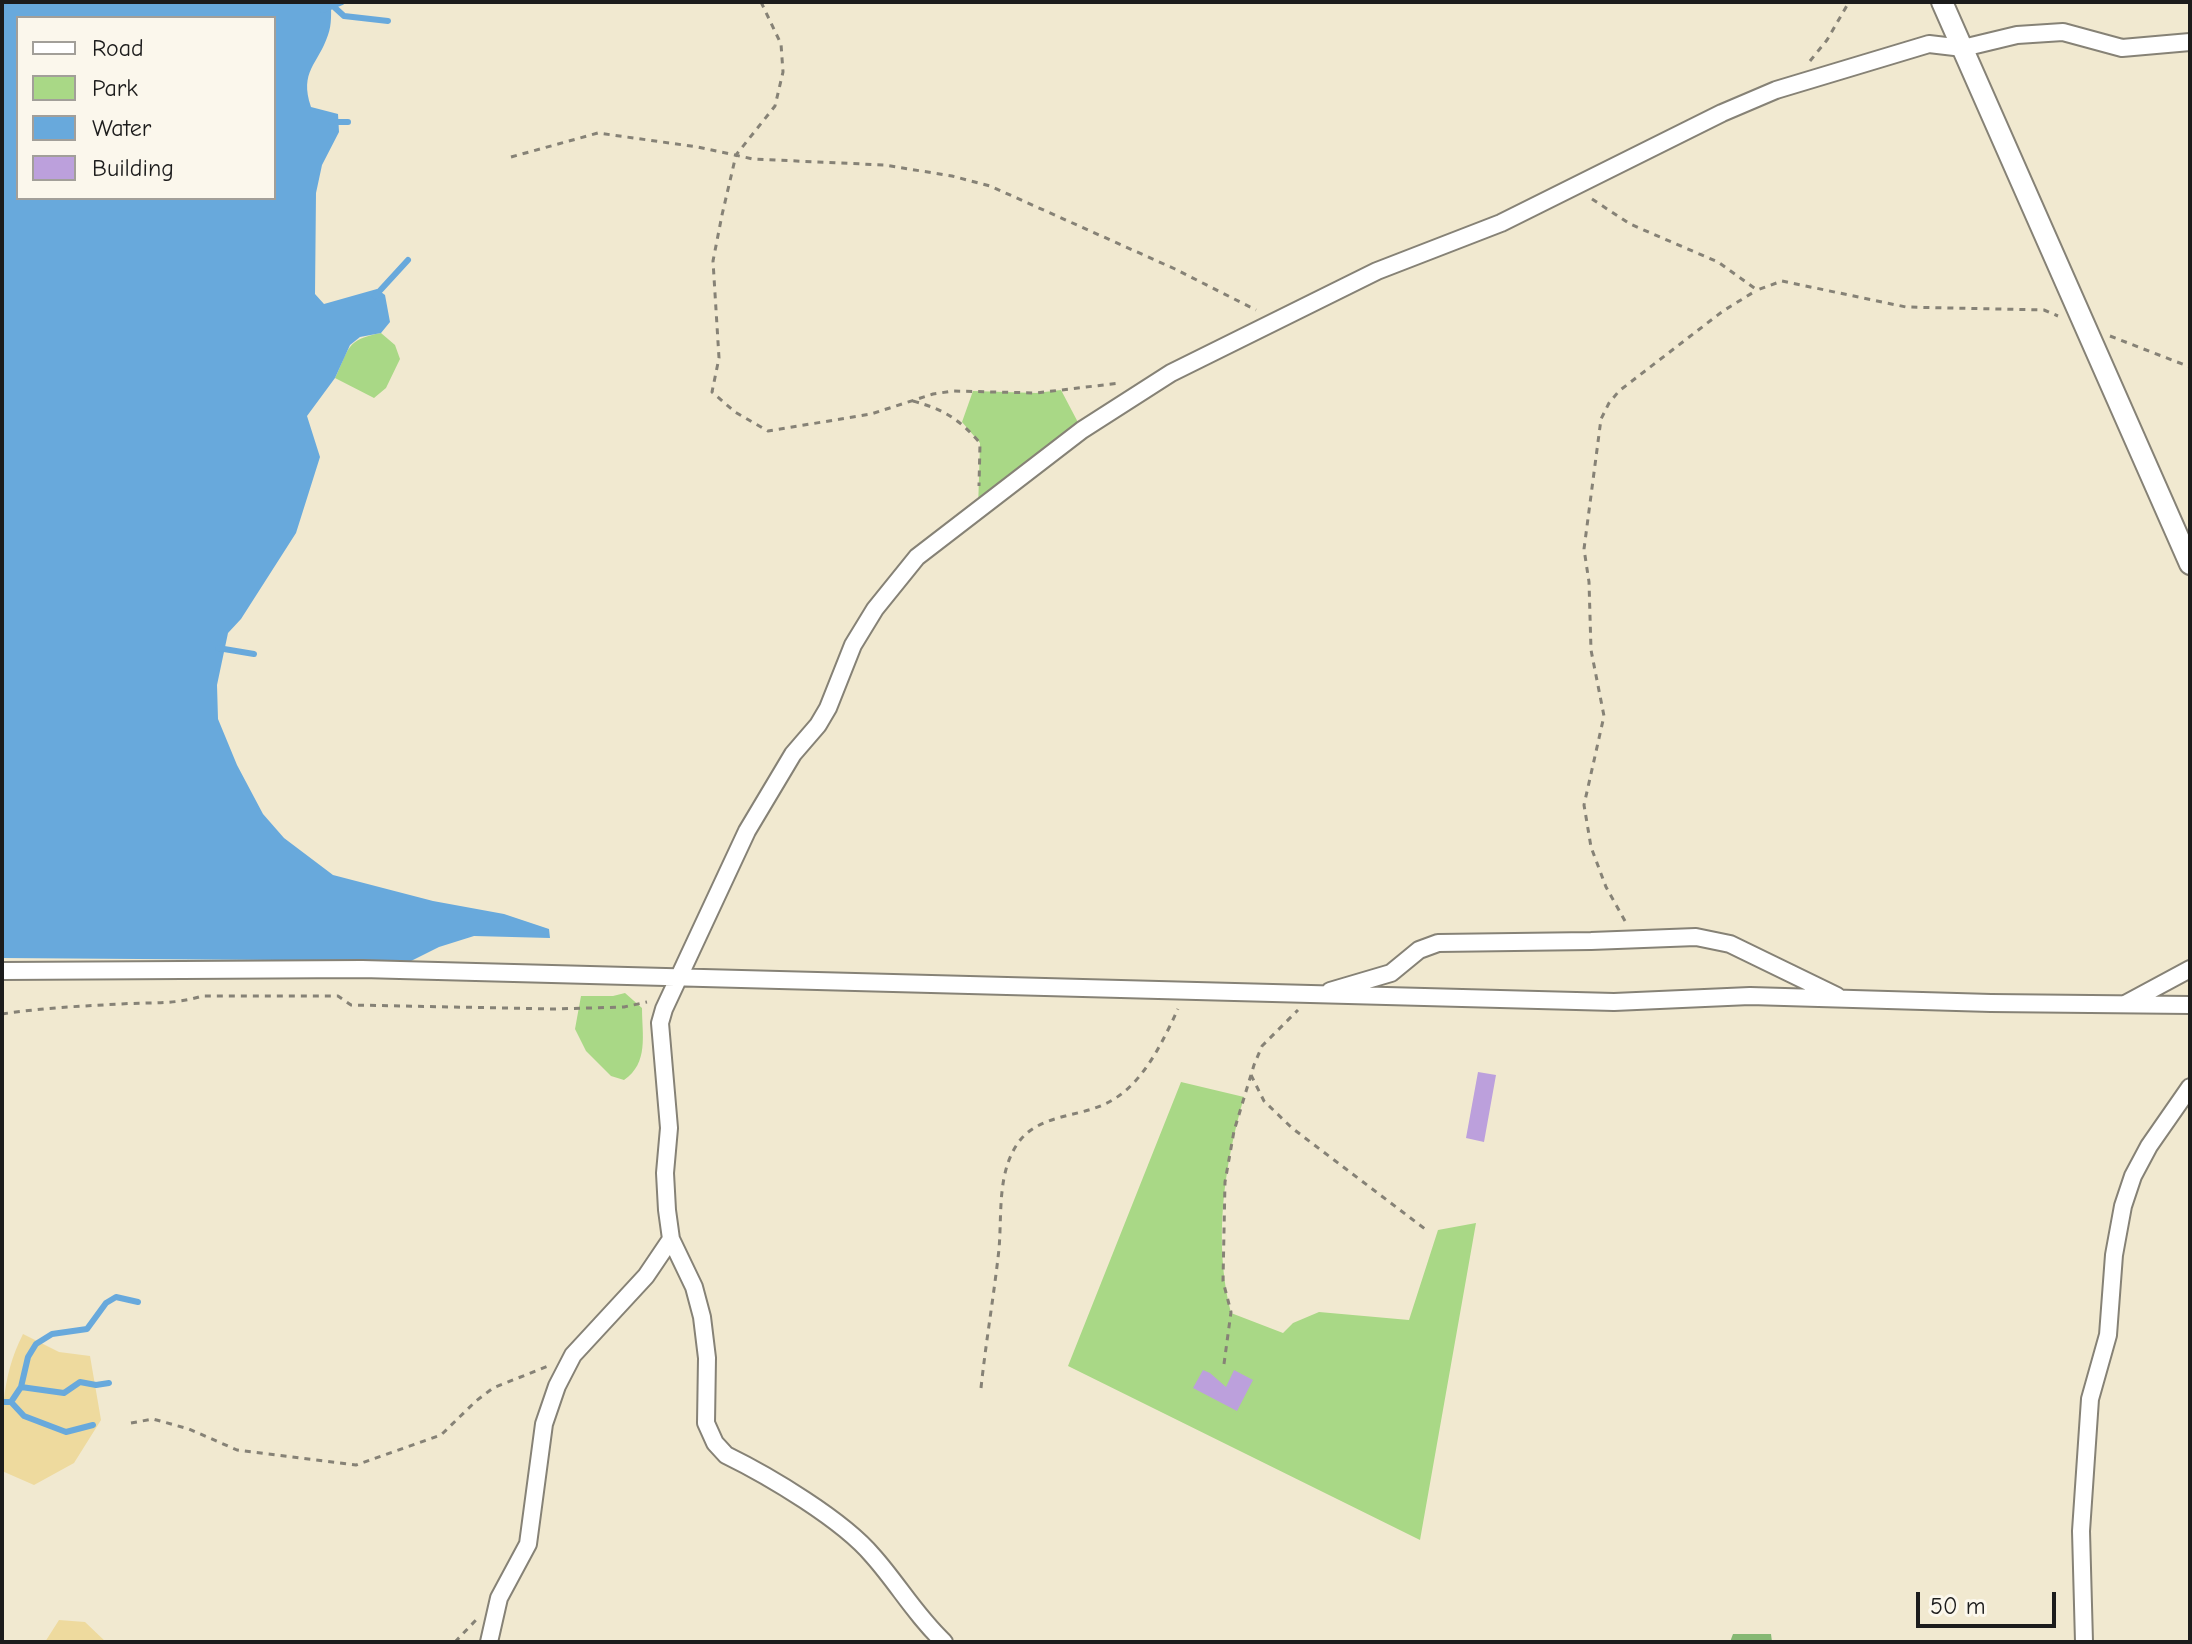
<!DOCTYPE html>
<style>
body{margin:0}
#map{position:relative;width:2192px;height:1644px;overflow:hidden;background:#f1e9d0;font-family:"Comic Neue",sans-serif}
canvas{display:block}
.frame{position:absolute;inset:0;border:4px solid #1c1c1c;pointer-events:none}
.legend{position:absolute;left:16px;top:16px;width:260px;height:184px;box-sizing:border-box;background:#fbf7ec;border:2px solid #a29f99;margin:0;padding:10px 14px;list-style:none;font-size:24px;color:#1c1c1c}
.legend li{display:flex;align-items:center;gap:16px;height:40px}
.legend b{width:40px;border:2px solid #a29f99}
.scale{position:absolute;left:1916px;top:1592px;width:140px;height:36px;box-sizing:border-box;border:4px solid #1c1c1c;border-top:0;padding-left:10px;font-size:24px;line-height:28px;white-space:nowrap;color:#1c1c1c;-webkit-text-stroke:6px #fbf7ec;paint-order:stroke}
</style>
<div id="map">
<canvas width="2192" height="1644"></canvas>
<div class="frame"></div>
<ul class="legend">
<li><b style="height:10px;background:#fff"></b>Road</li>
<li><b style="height:22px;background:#a9d886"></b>Park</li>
<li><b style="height:22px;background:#68a9dc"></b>Water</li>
<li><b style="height:22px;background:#bca0dc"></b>Building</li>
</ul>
<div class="scale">50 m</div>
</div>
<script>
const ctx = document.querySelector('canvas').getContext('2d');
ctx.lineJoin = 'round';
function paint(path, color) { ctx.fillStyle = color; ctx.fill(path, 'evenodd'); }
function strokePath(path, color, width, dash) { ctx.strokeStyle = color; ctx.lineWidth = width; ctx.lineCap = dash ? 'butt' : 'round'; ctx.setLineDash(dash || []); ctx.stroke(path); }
paint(new Path2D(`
 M381,333L395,345L400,359L386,388L374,398L335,378C350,348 345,340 381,333Z
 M1061,390L1082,430L978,510L980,443L962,422L973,391L1036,393Z
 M625,993L642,1008C642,1035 649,1063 624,1080L611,1076L586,1051L575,1029L581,996H613Z
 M1181,1082L1244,1097C1224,1166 1213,1242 1231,1313L1283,1333L1293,1323L1319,1312L1409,1320L1438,1230L1476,1223L1420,1540L1068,1366Z`), '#a9d886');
paint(new Path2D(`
 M1733,1634H1771L1772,1642H1730Z`), '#86b873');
paint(new Path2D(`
 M23,1334L59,1352L90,1356L101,1420L74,1463L34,1485L2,1471C2,1420 0,1379 23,1334Z
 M59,1620L85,1622L106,1642H45Z`), '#eeda9e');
paint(new Path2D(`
 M2,2H331C331,12 332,25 328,35C318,65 299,71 311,107L338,114L339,132L322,165L316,193L315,294L324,304L377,289L385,295L390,322L381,333L360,337L350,345L335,378L307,416L320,457L296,533L241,619L228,633L217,685L218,719L237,765L263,814L284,838L333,875L433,901L504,914L549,929L550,938L474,936L439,947L411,961L2,958ZM18,18H274V198H18Z`), '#68a9dc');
strokePath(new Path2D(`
 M333,6L344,16L388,21
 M323,10L342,2
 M331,122H348
 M375,296L408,260
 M218,648L254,654
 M21,1387L64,1393L80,1382L96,1385L109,1383
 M2,1402H11L21,1387L28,1357L36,1344L52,1334L87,1329L106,1303L116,1297L138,1302
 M11,1402L24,1416L66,1432L93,1425`), '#68a9dc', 6);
paint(new Path2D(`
 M1478,1072L1496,1075L1484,1142L1466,1138Z
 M1203,1370L1210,1373L1226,1387L1234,1370L1253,1380L1237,1411L1193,1388Z`), '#bca0dc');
const minor = new Path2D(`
 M2,971L362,969L1614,1002L1750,996L1991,1003L2190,1005
 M1330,991L1391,973L1419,950L1438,943L1591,941L1696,937L1730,944L1837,996
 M2125,1004L2190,969
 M489,1642L499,1598L528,1544L544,1424L557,1386L573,1355L646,1276L671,1239
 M944,1642C916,1616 898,1584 873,1556C843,1520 769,1476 726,1455L715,1443L706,1423L707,1358L702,1317L694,1287L671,1239L667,1210L665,1173L669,1128L660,1023L664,1009L747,831L793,754L818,725L828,708L853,645L875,609L917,557L1082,430L1171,373L1377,271L1501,223L1722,113L1776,90L1929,44L1963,48L2017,35L2063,32L2122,48L2190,42
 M2084,1642L2081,1531L2090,1399L2108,1335L2114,1255L2123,1206L2133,1176L2149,1146L2190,1087`);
const tertiary = new Path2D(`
 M1942,2L2190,564`);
strokePath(minor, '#868276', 20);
strokePath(tertiary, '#868276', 24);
strokePath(new Path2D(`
 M761,2L781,44L783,72L775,106L736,155L722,215L713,261L719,358L712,392L735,412L768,431L871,414L933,394L953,391L1036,393L1120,383
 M1810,61L1827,40L1849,2
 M511,157L598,133L698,147L753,159L884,165L952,176L990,186L1175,269L1256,310
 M1592,199L1630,224L1718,262L1757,290L1782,281L1906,307L2044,310L2058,316
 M2110,336L2190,367
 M913,401C945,410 959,419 980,443L979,486
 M1625,921L1606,887L1591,847L1584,805L1604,716L1591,650L1589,582L1584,549L1601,419L1609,403L1619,391L1723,311L1757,290
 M2,1014C41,1008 81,1006 121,1004C150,1002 175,1005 202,996H338L351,1005L555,1009L624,1007L647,1002
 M1251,1075L1264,1101L1292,1128L1425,1229
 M1224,1364L1231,1312L1223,1281L1225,1182L1234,1131L1254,1065L1262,1046L1298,1010
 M981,1388C986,1341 994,1295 999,1249C1002,1214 997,1173 1018,1143C1037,1115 1078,1117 1105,1104C1142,1087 1162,1043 1178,1009
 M131,1423L153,1419L189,1429L237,1450L356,1465L441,1435L476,1401L493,1388L548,1366
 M455,1642L476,1620`), '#868276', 3, [6, 6]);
strokePath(minor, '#fff', 16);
strokePath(tertiary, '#fff', 20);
</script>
